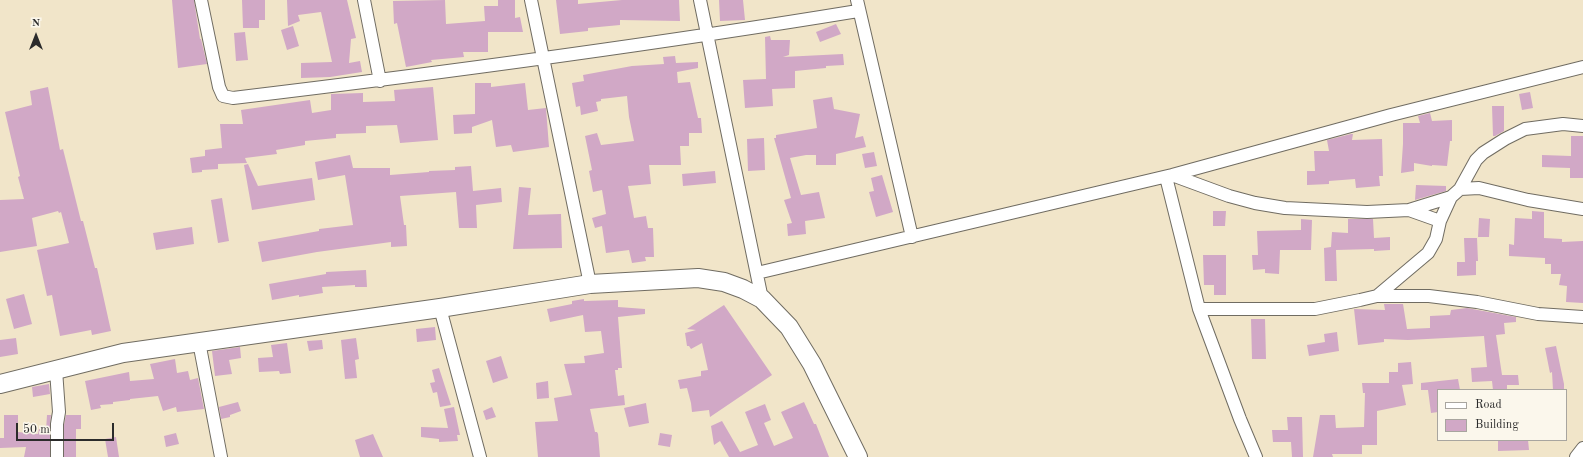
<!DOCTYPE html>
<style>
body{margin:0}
#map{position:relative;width:1583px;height:457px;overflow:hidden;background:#f1e5c9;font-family:"Old Standard TT",serif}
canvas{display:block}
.legend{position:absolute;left:1437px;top:389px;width:130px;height:52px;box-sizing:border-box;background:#fbf7ec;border:1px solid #a8a59f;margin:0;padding:5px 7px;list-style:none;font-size:12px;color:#2b2b2b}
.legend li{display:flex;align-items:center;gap:8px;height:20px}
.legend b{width:20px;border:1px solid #a8a59f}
.north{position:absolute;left:16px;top:16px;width:40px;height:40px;-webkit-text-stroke:3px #fbf7ec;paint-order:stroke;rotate:0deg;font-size:11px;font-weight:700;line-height:16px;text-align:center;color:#2b2b2b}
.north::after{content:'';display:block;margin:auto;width:14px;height:18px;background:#2b2b2b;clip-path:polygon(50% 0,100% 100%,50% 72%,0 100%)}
.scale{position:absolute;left:16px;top:423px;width:98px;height:18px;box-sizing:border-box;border:2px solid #2b2b2b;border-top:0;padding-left:5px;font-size:12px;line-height:14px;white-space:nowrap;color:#2b2b2b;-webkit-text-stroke:3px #fbf7ec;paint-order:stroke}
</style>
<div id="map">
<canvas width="1583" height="457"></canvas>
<ul class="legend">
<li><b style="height:5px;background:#fff"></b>Road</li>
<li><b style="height:11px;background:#d1a8c6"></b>Building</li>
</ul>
<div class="north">N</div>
<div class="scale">50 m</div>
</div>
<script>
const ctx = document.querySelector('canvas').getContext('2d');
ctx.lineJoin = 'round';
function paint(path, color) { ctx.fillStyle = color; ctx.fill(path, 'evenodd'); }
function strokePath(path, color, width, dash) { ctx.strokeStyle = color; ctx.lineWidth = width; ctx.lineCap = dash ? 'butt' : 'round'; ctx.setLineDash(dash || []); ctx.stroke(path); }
paint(new Path2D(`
 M172,0H194L200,39H201L207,64L178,68Z
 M242,0H265V20H259V28H243Z
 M287,0H347L356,38L351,39L349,63L360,61L362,72L330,77L301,78V63L332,62L321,12L298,15L300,21L288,26Z
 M445,0L446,24L485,21L484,6H498V0H515V18L520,17L523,32H488V52H463L464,57L431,60L432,62L406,67L397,23L394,24L393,1Z
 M556,0H578V4L622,0H679L680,21L620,20V25L588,28V31L560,34Z
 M719,0H743L745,20L720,21Z
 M836,24L841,34L820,42L816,32Z
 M293,26L299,46L287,50L281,30Z
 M245,32L248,60L236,61L234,33Z
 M770,36L771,40H790L789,55L783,57L843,54L844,65L826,66V68L795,71V88L772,89L773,106L745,108L743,80L766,79L765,37Z
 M675,56L676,63L698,62V68L677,72L678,83L690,82L698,118H701L702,133H689V146H680L681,165H649L651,184L628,186L634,218L646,216L648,228H653L654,257H645L646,261L632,263L629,250L606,253L602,226L595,228L592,218L606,214L602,190L593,192L589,171L592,170L585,136L597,133L601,145L634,141L629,117L627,96L601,99V101L596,102L598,111L581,115L580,106L576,107L572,83L584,81L583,75L632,66L664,64L663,57Z
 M475,83H491V87L525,83L528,110L546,108L549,147L513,152L511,145L496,147L492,120L472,127V133L454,134L453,115L475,114Z
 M48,87L60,150L63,149L81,221H83L95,268H97L111,331L92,335L91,330L60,336L52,295L47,296L37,250L69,243L61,212L59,213L58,211L32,218L37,246L0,252V200L24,199L18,177L20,176L5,112L32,105L30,91Z
 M433,87L438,140L400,143L397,125L366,126V133L336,134V138L305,141V145L276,150L277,154L245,158L247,163L218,164V169L202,170V172L192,173L190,158L205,156V150L222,148L220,124H243L241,110L310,100L312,113L331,110V94L363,93V102L395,101L394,90Z
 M1530,92L1533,108L1522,110L1519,94Z
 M832,97L834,109L860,114L855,138L863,136L866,147L836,154V165H816V155H806L790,158L801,195L819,192L825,218L805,221L806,234L788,236L787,224L792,223L784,200L791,198L774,138H776V135L817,128L813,100Z
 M1492,106H1504V131L1495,136H1493Z
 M1430,113L1432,121L1452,120V141H1450L1447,166L1432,165V166L1414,163V171L1401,173L1403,144V123H1420L1418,116Z
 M1351,134H1353L1352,140L1382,139L1383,176H1379L1380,186L1356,188L1355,179L1329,181V184L1307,185V171H1315L1314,151H1329L1327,140Z
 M1571,136H1583V178H1570V168L1542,167V155L1571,156Z
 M764,138L765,170L748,171L747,139Z
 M874,152L877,166L865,168L862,154Z
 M350,155L353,168H390V175L429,172V171L455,170V167L471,166L473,191L501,188L502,202L476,205L477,228H459L456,192L400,196L404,225H406L407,246L391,247V242L317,252L262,262L258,242L319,231V229L353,225L345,175L318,180L315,162Z
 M248,164L258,186L312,178L315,200L252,210L244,165Z
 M715,171L716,183L683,186L682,174Z
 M882,175L893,212L876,217L869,192L874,191L871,178Z
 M1416,185L1446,186V191L1415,200Z
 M519,187L531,188L528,215L561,214L562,248L513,249Z
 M222,198L229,241L218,243L211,200Z
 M1213,211H1226L1225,226H1213Z
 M1532,211L1544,212V238L1562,239V242L1583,241V303L1566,302L1567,286L1559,285L1561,274H1551V264H1545V258L1509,256V244L1514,245L1515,218L1532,219Z
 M1479,218L1490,219L1489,237H1478Z
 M1301,219L1312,220L1311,250H1280L1279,274L1265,273V269L1253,270L1252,255H1258L1257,231L1301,230Z
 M1348,219H1373L1374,238L1390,237V250L1374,251V249L1336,250L1337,281H1325L1324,248L1331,247L1332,232L1348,233Z
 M192,227L194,244L156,250L153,233Z
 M1464,238H1477L1478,261H1476V275L1457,276V262H1465Z
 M1203,255H1226V295H1214V285H1204Z
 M366,270L367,287H355V285L322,287L323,293L299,297V295L272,300L269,284L326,274V272Z
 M24,294L32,324L14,329L6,299Z
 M584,299V301L618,300V307L645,309V314L618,317L622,368H618V370H615L618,396L624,395L625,405L590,409L595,432H597L598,434L600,457H538L535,422L558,421L554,398L572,395L564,364L585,363L584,356L604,353L601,331L585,332L583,315L550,322L547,309L572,304V301Z
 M1384,304H1403L1407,329L1430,328V316L1450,315L1451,310L1467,308L1516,317V322L1504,323L1505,334L1496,335L1502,375H1518L1519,385H1507V390H1493L1492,381L1472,382L1471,368L1487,367L1484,336L1408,340L1384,339V342L1358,345L1354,309L1385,310Z
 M724,305L772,375L710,417L709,410L692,412L691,403L687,388L680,389L678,380L701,376V371L708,370L702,343L691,349L689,346H687L685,333L696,330L687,329Z
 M1251,319H1265L1266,359H1252Z
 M435,327L436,340L417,342L416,329Z
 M1337,332L1339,351L1309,356L1307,345L1325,342L1324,334Z
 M16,338L18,354L0,357V340Z
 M356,338L359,359L355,360L357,378L345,379L341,340Z
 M322,340L323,349L309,351L307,341Z
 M287,343L291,373L280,374L279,371L259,372L258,358L273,357L271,345Z
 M1556,346L1564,384V390H1553L1552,372L1550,373L1545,348Z
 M240,347L241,358L229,360L232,374L215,376L212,351Z
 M501,356L508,378L493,383L486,361Z
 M175,359L177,373L188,371L190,380L198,378L204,409L177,412L176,407L163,411L158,396L130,399V400L113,402V404L100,405L101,408L91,410L85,381L129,372L130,381L154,379L150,364Z
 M1411,362L1413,384L1402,385L1406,405L1377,411V445H1362V454H1332L1333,457H1313L1320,415H1335L1336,428L1364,427L1365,393H1363L1362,383H1389V372H1398V363Z
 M439,368L451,405L440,407L437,392L433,393L430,383L435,382L432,370Z
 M1458,379L1460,390H1438V412L1431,413L1428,390H1421V383Z
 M548,381L549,398L537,399L536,383Z
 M49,384L50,394L33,397L32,387Z
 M238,402L241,411L230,415V417L221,419L219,407Z
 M804,402L814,424H816L829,457H729L720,441L714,445L711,426L722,421L740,452L758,445L745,412L765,404L771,420L764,423L774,446L793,438L781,412Z
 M646,403L649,423L629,427L624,408Z
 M454,407L460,435H457L458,441L439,442V439L421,437V427L448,428L444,409Z
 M492,407L496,417L486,420L483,411Z
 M4,415H18V432L38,434L39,429L46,431L47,415H51L50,424V457H24L26,447L0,448V438H4Z
 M66,415H81V429H76V457H64V425Z
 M1287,417H1302L1303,457H1292L1291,442H1273L1272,430H1288Z
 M176,433L179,444L166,447L164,436Z
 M660,433L672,435L670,447L658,445Z
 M373,434L383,457H360L355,440Z
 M116,437L119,457H108L105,439Z
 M1498,440H1528L1529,450L1498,451Z`), '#d1a8c6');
const street = new Path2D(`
 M201,0L219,87L223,96L233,98C442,73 650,45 858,11
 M364,0L380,81
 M531,0L590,284
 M700,0L762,299
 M857,0L912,237
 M1172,175L1229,196L1255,203L1285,208L1367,212L1409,210L1451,197
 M1166,177L1199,309L1240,419L1256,457
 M1460,189L1479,188L1528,200L1583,209
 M1409,210L1440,221
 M757,273L1172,175L1391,115L1583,67
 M1377,296L1428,253L1436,239L1440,221L1451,197L1460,189L1476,160L1483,153L1505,139L1525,129L1563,124L1583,126
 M440,308L480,457
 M1199,309H1315L1360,300L1377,296H1429L1477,302L1538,314L1583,317
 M199,342L221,457
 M56,370L59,412L57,424V457
 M1576,457L1583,448`);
const secondary = new Path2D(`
 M0,384L123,353L440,308L590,284L698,278L724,282L743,289L762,299L789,327L812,364L858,457`);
strokePath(street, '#706c62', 14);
strokePath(secondary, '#706c62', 20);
strokePath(street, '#fff', 12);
strokePath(secondary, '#fff', 18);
</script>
